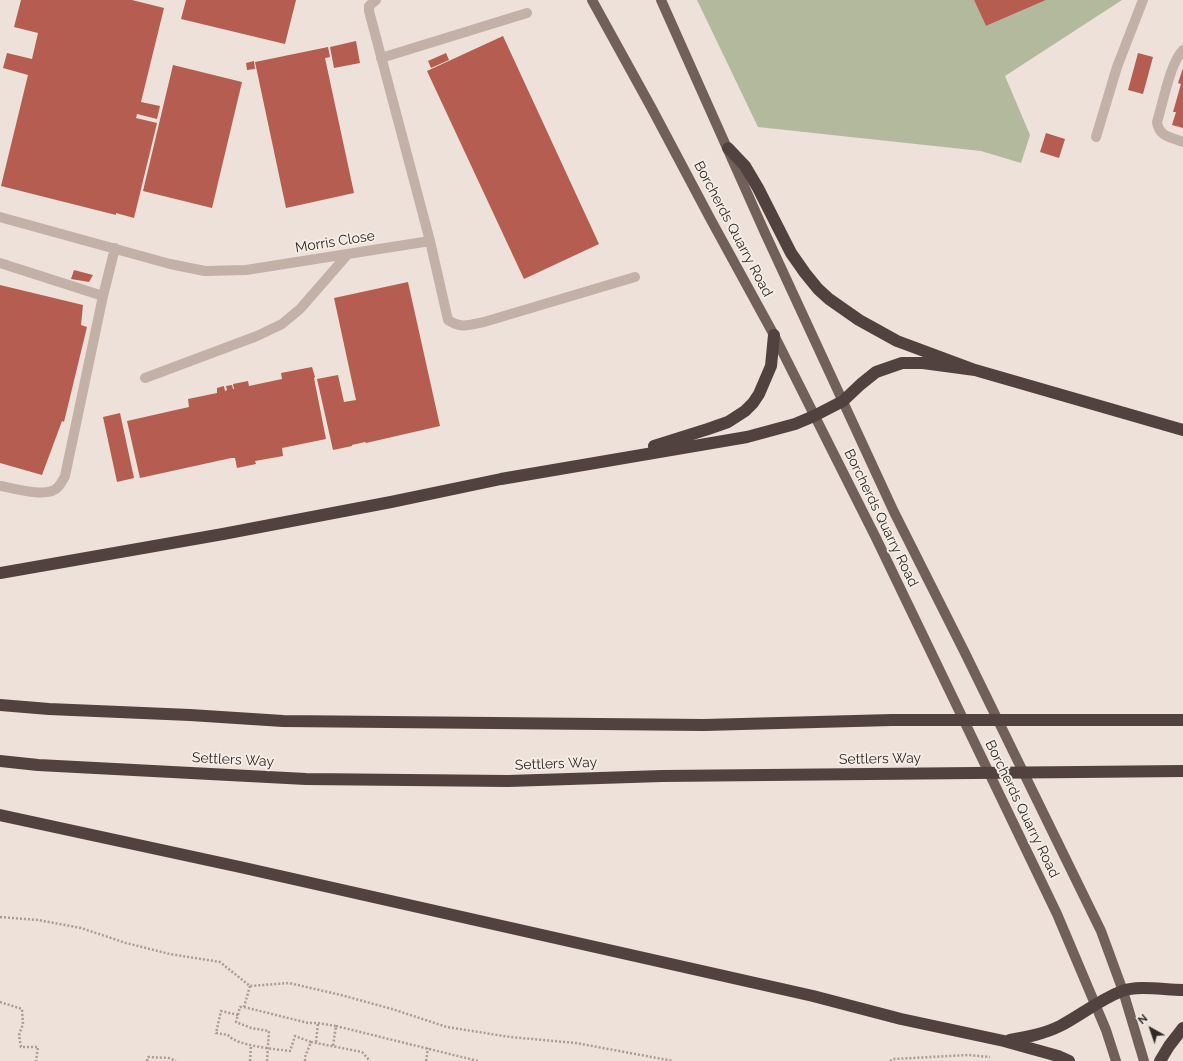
<!DOCTYPE html>
<style>
body{margin:0}
#map{position:relative;width:1183px;height:1061px;overflow:hidden;background:#ede1d9;font-family:Raleway,sans-serif}
canvas{display:block}
.north{position:absolute;left:1131px;top:1009px;width:40px;height:40px;-webkit-text-stroke:3px #f5ece5;paint-order:stroke;rotate:320deg;font-size:11px;font-weight:700;line-height:16px;text-align:center;color:#312927}
.north::after{content:'';display:block;margin:auto;width:14px;height:18px;background:#312927;clip-path:polygon(50% 0,100% 100%,50% 72%,0 100%)}
</style>
<div id="map">
<canvas width="1183" height="1061"></canvas>
<div class="north">N</div>
</div>
<script>
const ctx = document.querySelector('canvas').getContext('2d');
ctx.lineJoin = 'round';
function paint(path, color) { ctx.fillStyle = color; ctx.fill(path, 'evenodd'); }
function strokePath(path, color, width, dash) { ctx.strokeStyle = color; ctx.lineWidth = width; ctx.lineCap = dash ? 'butt' : 'round'; ctx.setLineDash(dash || []); ctx.stroke(path); }
function write(font, color, halo, rows, align = 'center') {
  ctx.font = font + ' Raleway,sans-serif'; ctx.lineWidth = 4; ctx.setLineDash([]); ctx.textBaseline = 'middle'; ctx.strokeStyle = halo; ctx.fillStyle = color; for (const [text, x, y, turn = 0] of rows) {
    ctx.save(); ctx.translate(x, y); ctx.rotate((+turn || 0) * Math.PI / 180); ctx.textAlign = isNaN(turn) ? turn : align; if (halo) ctx.strokeText(text, 0, 0); ctx.fillText(text, 0, 0); ctx.restore();
  }
}
paint(new Path2D(`
 M697,0H974L986,26L1046,0H1122L1005,76L1030,135L1021,163L981,151L758,127Z`), '#b3b99c');
paint(new Path2D(`
 M21,0H132L164,8L141,102L160,106L157,119L137,114L136,118L157,123L134,218L116,213V215L1,186L28,75L3,68L7,53L32,59L38,33L14,27Z
 M186,0H296L285,44L181,19Z
 M974,0H1046L986,26Z
 M503,36L599,244L524,279L427,71Z
 M356,41L360,63L334,68L330,47Z
 M328,47L330,57L325,58L354,193L286,208L255,62Z
 M446,53L449,60L431,68L428,61Z
 M1138,53L1153,57L1143,94L1128,90Z
 M254,61L255,69L247,70L246,63Z
 M173,65L242,82L212,208L143,191Z
 M1183,68V128L1172,125L1176,112H1173L1181,84L1178,83Z
 M1046,133L1065,139L1059,158L1040,152Z
 M74,270L93,275L89,282L71,279Z
 M408,282L440,426L366,443L365,442L352,445V446L333,450L317,379L338,375L344,402L356,400L334,298Z
 M0,285L83,305L81,325L87,327L64,422L62,421L42,475L0,463Z
 M312,367L315,377L314,378L326,439L282,448L283,456L255,461L256,464L237,468L235,458H231L140,478L127,421L189,407L188,399L217,393V388L224,386L225,391L227,390L226,386L232,385L233,389H234L233,384L248,381L249,386L282,379L281,373Z
 M120,413L134,478L117,482L103,417Z`), '#b45d50');
strokePath(new Path2D(`
 M0,917L38,920L81,928L126,943L170,954L220,962L250,986L289,983L341,995L392,1009L447,1027L510,1037L576,1043L673,1061
 M250,986L244,1007H240L236,1022L251,1028L269,1031L267,1061
 M0,1002L22,1009L23,1024L19,1035L21,1047H38L36,1061
 M244,1007L308,1023H318L336,1026L333,1046
 M238,1015L221,1011L216,1033L228,1035C236,1046 276,1049 290,1051L295,1036L311,1042
 M336,1026L478,1061
 M316,1042L318,1023
 M147,1061L148,1057L169,1058L176,1061
 M250,1061L251,1045
 M305,1061V1057L311,1042L362,1052L370,1061
 M426,1061L428,1048
 M890,1061L893,1059L968,1055L990,1057`), '#ae9b92', 2.5, [2, 2]);
strokePath(new Path2D(`
 M1183,50C1170,63 1163,103 1157,122C1159,137 1171,137 1183,142
 M381,58L527,13
 M1096,137L1117,67L1143,0
 M0,217L170,264L205,271L246,270L430,241L369,11V6L376,0
 M430,241L448,320C462,329 469,325 484,322L635,277
 M0,263L103,296
 M145,378L257,336L282,324L300,309L348,254
 M0,486C14,488 48,499 58,487C61,484 63,480 65,476L103,296L115,248`), '#c3b1a7', 10);
strokePath(new Path2D(`
 M592,0L651,107L711,220L774,335L876,538L1057,914L1106,1030L1116,1061
 M661,0L765,233L894,512L965,653L1101,931L1123,991L1144,1061`), '#715f5a', 10);
strokePath(new Path2D(`
 M728,148L745,166L758,188L791,253L805,273L818,289L829,299L859,320L897,341L975,370L1183,430
 M654,446L708,429L728,422L745,411L753,403L759,394L771,366L774,335
 M0,573L223,534L391,502L501,479L747,437L795,424L814,416L843,401L861,384L876,372L902,363H923L975,370
 M0,705L49,709L190,715L283,721L704,725L892,720H1183
 M0,761L38,765L306,779L508,781L662,776L1183,771
 M0,815L240,867L813,996L901,1019L1004,1041L1058,1056L1069,1061
 M1010,1040C1027,1037 1044,1034 1060,1026C1081,1015 1099,1000 1122,991C1139,985 1164,990 1183,990
 M1160,1061L1169,1046L1183,1028`), '#51423f', 12);
write('14px', '#312927', '#f5ece5', [
 ["Borcherds Quarry Road",733,229,62],
 ["Morris Close",335,242,-9],
 ["Borcherds Quarry Road",881,518,64],
 ["Settlers Way",880,759,-1],
 ["Settlers Way",233,760,3],
 ["Settlers Way",556,764,-2],
 ["Borcherds Quarry Road",1022,809,64]
]);
</script>
